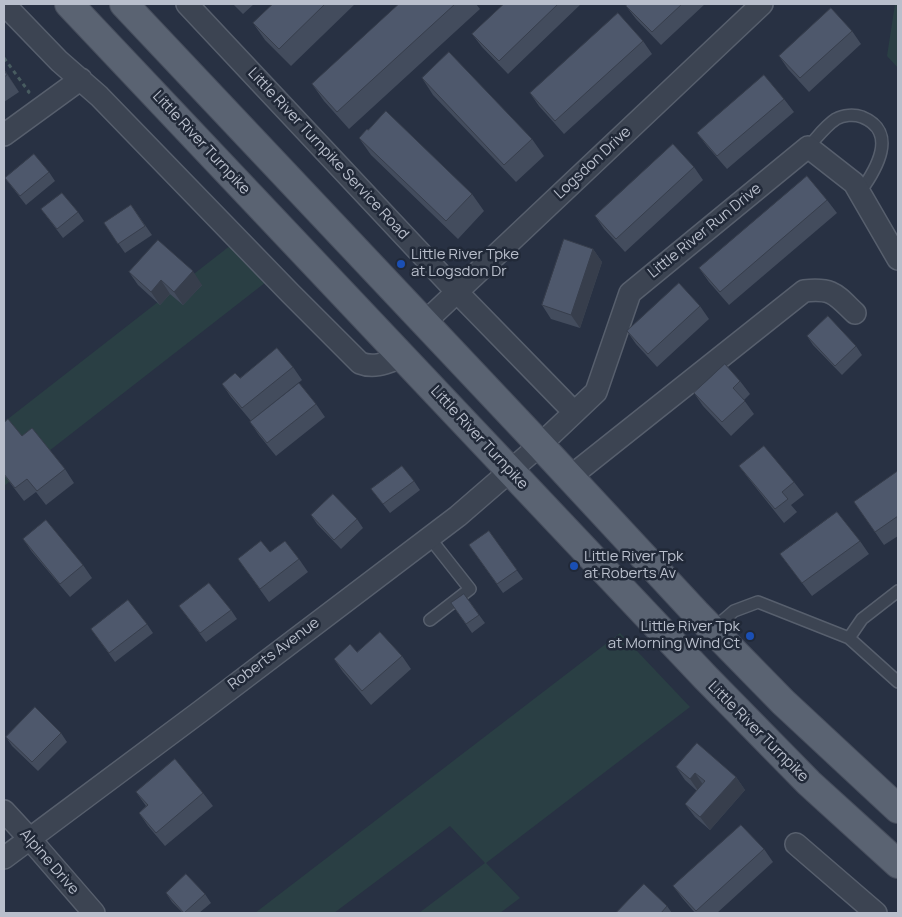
<!DOCTYPE html>
<style>
body{margin:0}
#map{position:relative;width:902px;height:917px;overflow:hidden;background:#283143;font-family:Manrope,sans-serif}
canvas{display:block}
.frame{position:absolute;inset:0;border:5px solid #b9bfcc;pointer-events:none}
</style>
<div id="map">
<canvas width="902" height="917"></canvas>
<div class="frame"></div>
</div>
<script>
const ctx = document.querySelector('canvas').getContext('2d');
ctx.lineJoin = 'round';
function paint(path, color) { ctx.fillStyle = color; ctx.fill(path, 'evenodd'); }
function strokePath(path, color, width, dash) { ctx.strokeStyle = color; ctx.lineWidth = width; ctx.lineCap = dash ? 'butt' : 'round'; ctx.setLineDash(dash || []); ctx.stroke(path); }
function write(font, color, halo, rows, align = 'center') {
  ctx.font = font + ' Manrope,sans-serif'; ctx.lineWidth = 5; ctx.setLineDash([]); ctx.textBaseline = 'middle'; ctx.strokeStyle = halo; ctx.fillStyle = color; for (const [text, x, y, turn = 0] of rows) {
    ctx.save(); ctx.translate(x, y); ctx.rotate((+turn || 0) * Math.PI / 180); ctx.textAlign = isNaN(turn) ? turn : align; if (halo) ctx.strokeText(text, 0, 0); ctx.fillText(text, 0, 0); ctx.restore();
  }
}
paint(new Path2D(`
 M895,4H898V68L887,56Z
 M240,238L275,275L4,486V422Z
 M620,633L690,707L486,863L520,898L500,913H419L485,863L450,826L334,913H255Z`), '#2a3f44');
const service = new Path2D(`
 M808,147C816,139 825,126 836,119C843,115 854,114 862,117C899,132 876,170 860,192
 M429,537L470,589L430,620
 M898,591L862,619L849,638L898,682
 M712,630L734,611L758,602L849,638`);
const minor = new Path2D(`
 M4,4L59,61L99,96L290,293L360,363C375,369 388,362 402,357
 M187,4L457,292L574,412
 M4,135L81,79
 M424,323L762,4
 M570,477L804,291C833,288 835,294 855,313
 M4,811L29,838L94,913
 M796,844L876,913
 M4,858L201,711L458,516L540,445L596,392L630,293L808,147L854,183L898,259`);
const primary = new Path2D(`
 M69,4L706,678L809,783L898,864
 M124,4L540,445L696,613L783,702L898,809`);
strokePath(service, '#575f6d', 14);
strokePath(minor, '#575f6d', 24);
strokePath(primary, '#464d5c', 30);
strokePath(new Path2D(`
 M4,58L29,92L27,94`), '#485c60', 3, [4, 4]);
strokePath(service, '#3c4452', 11);
strokePath(minor, '#3c4452', 21);
strokePath(primary, '#5a6372', 28);
paint(new Path2D(`
 M233,4H254L243,14Z
 M273,4H355L291,66L265,40L253,23Z
 M399,4H476L480,9L349,129L324,101L312,84Z
 M504,4H581L508,74L482,47L472,34Z
 M628,4H705L661,45L636,19L626,6Z
 M852,31L861,44L809,92L788,69L779,56Z
 M643,41L652,54L564,134L539,106L530,93Z
 M4,69L19,92L4,102Z
 M422,78L532,139L544,156L516,182L433,95Z
 M784,99L794,112L727,169L707,146L697,133Z
 M359,138L472,194L484,211L458,239L371,155Z
 M694,167L703,180L625,252L604,229L595,216Z
 M49,172L55,181L26,205L5,178Z
 M827,200L837,213L729,305L709,282L699,268Z
 M131,205L152,235L125,253L104,223Z
 M41,209L78,212L84,221L63,238Z
 M593,249L602,262L580,328L551,319L542,305Z
 M129,272L202,285L183,305L170,294L160,305L138,285Z
 M700,306L709,319L657,367L636,344L627,331Z
 M807,336L856,346L862,355L842,375L813,345Z
 M293,367L302,380L258,416L316,404L325,417L276,456L259,435L250,422L251,421L231,397L222,384Z
 M740,381L750,394L744,400L754,414L731,436L703,406L694,393Z
 M4,423L65,469L74,483L46,505L36,492L24,501L4,475Z
 M739,466L794,482L804,495L791,505L797,512L784,523L749,479Z
 M898,471V536L884,545L854,502Z
 M414,481L420,490L390,513L371,489Z
 M311,515L357,519L363,528L341,549L317,524Z
 M489,531L523,579L503,593L469,545Z
 M23,539L83,565L92,578L70,597L32,552Z
 M860,541L869,554L812,596L780,554Z
 M270,552L299,559L308,572L269,602L238,559Z
 M464,594L485,623L472,633L451,603Z
 M179,606L231,610L237,619L206,642Z
 M147,624L153,633L115,662L91,629Z
 M357,652L402,656L411,669L371,705L343,672L334,659Z
 M61,733L67,742L38,771L12,746L6,737Z
 M676,767L736,777L745,790L710,830L695,817L685,804L697,791L685,780Z
 M136,792L203,793L213,806L165,846L148,826L139,813L146,806Z
 M764,849L773,862L717,913H695L683,899L673,886Z
 M166,893L205,894L211,903L199,913H183L172,902Z
 M667,906L672,913H616Z`), '#434c5d');
paint(new Path2D(`
 M4,69L19,92L4,70Z
 M593,249L602,262L580,328L571,315Z
 M193,271L202,285L183,305L174,292Z
 M161,280L170,294L160,305L151,292Z
 M695,773L704,786L699,792L690,779Z
 M736,777L745,790L710,830L700,817Z`), '#373e4c');
const building = new Path2D(`
 M273,4H325L279,49L253,23Z
 M399,4H455L337,112L312,84Z
 M504,4H558L499,61L472,34Z
 M628,4H682L652,32L626,6Z
 M831,8L852,31L800,78L779,56Z
 M618,13L643,41L555,121L530,93Z
 M449,52L532,139L504,165L422,78Z
 M4,70L7,75L4,77Z
 M764,75L784,99L717,156L697,133Z
 M386,111L472,194L446,221L359,138L367,129L368,130Z
 M673,144L694,167L616,239L595,216Z
 M34,154L49,172L20,196L5,178Z
 M807,176L827,200L720,292L699,268Z
 M62,193L78,212L57,229L41,209Z
 M131,205L145,226L118,244L104,223Z
 M564,239L593,249L571,315L542,305Z
 M158,240L193,271L174,292L161,280L151,292L129,272Z
 M679,283L700,306L648,354L627,331Z
 M828,316L856,346L835,366L807,336Z
 M277,348L293,367L242,408L222,384L235,373L240,378Z
 M725,364L740,381L733,388L745,401L722,422L694,393Z
 M299,383L316,404L267,443L250,422Z
 M8,419L22,436L32,428L65,469L37,491L27,479L15,488L4,474V423Z
 M764,446L794,482L782,492L788,499L775,509L739,466Z
 M402,466L414,481L383,504L371,489Z
 M898,471V516L875,532L854,502Z
 M333,494L357,519L334,540L311,515Z
 M837,512L860,541L802,583L780,554Z
 M46,520L83,565L60,584L23,539Z
 M489,531L517,570L497,584L469,545Z
 M261,541L270,552L285,541L299,559L260,589L238,559Z
 M209,583L231,610L200,633L179,606Z
 M464,594L479,615L466,624L451,603Z
 M128,600L147,624L109,653L91,629Z
 M380,632L402,656L362,691L334,659L350,644L357,652Z
 M35,707L61,733L32,762L6,737Z
 M697,743L736,777L700,817L685,804L705,781L695,773L690,779L676,767Z
 M175,759L203,793L156,833L139,813L148,805L136,792Z
 M741,825L764,849L696,911L673,886Z
 M186,874L205,894L184,913L166,893Z
 M644,884L667,906L661,913H616Z`);
paint(building, '#4e586c');
strokePath(building, '#373e4c', 1);
for (const [x, y, r, color] of [
 [401,264,5,"#1a4fb4"],
 [574,566,5,"#1a4fb4"],
 [750,636,5,"#1a4fb4"]
]) { const dot = new Path2D(); dot.arc(x, y, r, 0, 2 * Math.PI); ctx.fillStyle = color; ctx.fill(dot); strokePath(dot, '#212938', 2); }
write('15px', '#b9bfcc', '#212938', [
 ["Little River Turnpike",201,143,47],
 ["Little River Turnpike Service Road",328,154,47],
 ["Logsdon Drive",593,163,-43],
 ["Little River Run Drive",705,231,-39],
 ["Little River Turnpike",479,438,47],
 ["Roberts Avenue",274,654,-37],
 ["Little River Turnpike",758,732,45],
 ["Alpine Drive",49,862,49]
]);
write('15px', '#b9bfcc', '#212938', [
 ["Little River Tpke",411,255],
 ["at Logsdon Dr",411,272],
 ["Little River Tpk",584,557],
 ["at Roberts Av",584,574],
 ["Little River Tpk",740,627,"right"],
 ["at Morning Wind Ct",740,644,"right"]
], 'left');
</script>
